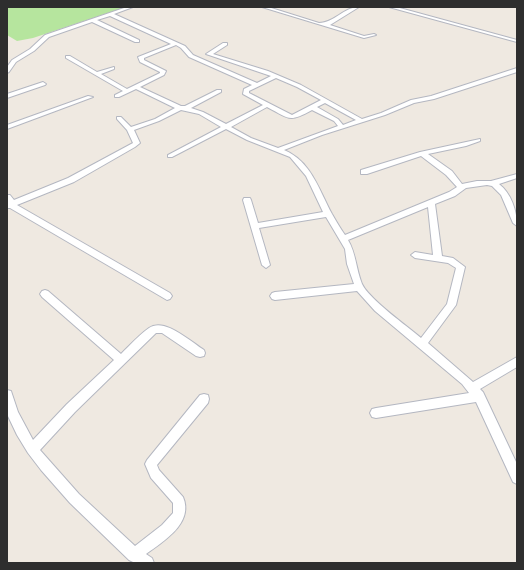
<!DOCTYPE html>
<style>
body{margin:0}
#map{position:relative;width:524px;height:570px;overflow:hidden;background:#efe9e1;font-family:"Source Sans 3",sans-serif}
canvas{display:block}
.frame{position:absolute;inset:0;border:8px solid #2e2e2e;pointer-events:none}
</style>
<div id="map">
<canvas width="524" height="570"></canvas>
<div class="frame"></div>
</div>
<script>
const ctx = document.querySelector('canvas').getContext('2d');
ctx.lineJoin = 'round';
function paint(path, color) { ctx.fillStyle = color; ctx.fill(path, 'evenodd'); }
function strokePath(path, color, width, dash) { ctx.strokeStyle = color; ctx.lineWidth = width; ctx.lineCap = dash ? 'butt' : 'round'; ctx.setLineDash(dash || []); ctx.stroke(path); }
paint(new Path2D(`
 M7,7H126L33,38L17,41L7,35Z`), '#b6e59e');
const minor = new Path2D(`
 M127,7H133L114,14L185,46L193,55L257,83L271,76L206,54L223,43H227V45L213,54L268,71L301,85L362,119L381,113L411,100L431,96L517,68V72L434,99L414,103L385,115L322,135L284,150C311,161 319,190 332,214C336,221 340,228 345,235L449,192L457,187L446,175L421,156L367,174H361V170L420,152L480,139V141L466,146L428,154L452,171L462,184L477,181H491L517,174V178L499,184C511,193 517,211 517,226L513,223L501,195L492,186L487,185L466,188L455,196L435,204L442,256L453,258L465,267L456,305L428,343L473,382L517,357V367L480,389L483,392L517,464V484L513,482L476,402L376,418L372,417L370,413L372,409L376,408L469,393L462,384L375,311L357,291L275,300L272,299L270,296L272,293L275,292L354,284L347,264L345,249L326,217L259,228L270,265L266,268L262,265L243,200L244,198H250L251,200L258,223L323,212L306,176L290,157L247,140L226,129L172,157H168V155L221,127L199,114L181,110L159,121L134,130L140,143L135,147L74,182L17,205L170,293L172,296L170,299L167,300L10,208H7V195H10L14,200L68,178L133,143L127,130L117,119V117H121L131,127L155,119L175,108L136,89L119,97H115V95L123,91L66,58V56H70L97,72L114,67V69L101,74L127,89L160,73V72L140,62L138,57L171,44L110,16L97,20L139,40V42H135L92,22L49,37L34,51L16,62L9,72L7,73V67L12,60L30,49L45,35ZM176,45L181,48L189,57L252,85L244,89L243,94L263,105L226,124L203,112L191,108L221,92V90H217L185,106H181L140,87L164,75L166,71L144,60V58ZM276,78L297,87L321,100L292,115L249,93V91ZM325,103L356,120L343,125L338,119L317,107ZM267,107C290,119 288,123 312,110L334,121L338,126L278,148L251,138L231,127ZM428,207L433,255L415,252L411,255L415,258L448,263L456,268L447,304L421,338C407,326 369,299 362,284C356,269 356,253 348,240Z
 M262,7H268L319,23C334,23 344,7 359,7L330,25L364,36L374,34L376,35L364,38Z
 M389,7H396L517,40V42Z
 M43,82L46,84L45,85L7,98V94Z
 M88,96L93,97L7,129V125Z
 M45,290L48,291L121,354C130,345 139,335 149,328C164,317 190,341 204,350L205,353L204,356L200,357L196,356L162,333H156L75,412L40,450L79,494L135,546L162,525L173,513V503L151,478L145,464L147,460L200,395L204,394L208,395L209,399L208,403L157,465L159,470L183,497C194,523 164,541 146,554L152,558L154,563H135L129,560L70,503L41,470L28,453L17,435L7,414V390L11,391L18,412L33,440L67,404L114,360L42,297L40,294L42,291Z`);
strokePath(minor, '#b4b7c1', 2);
paint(minor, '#fff');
</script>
